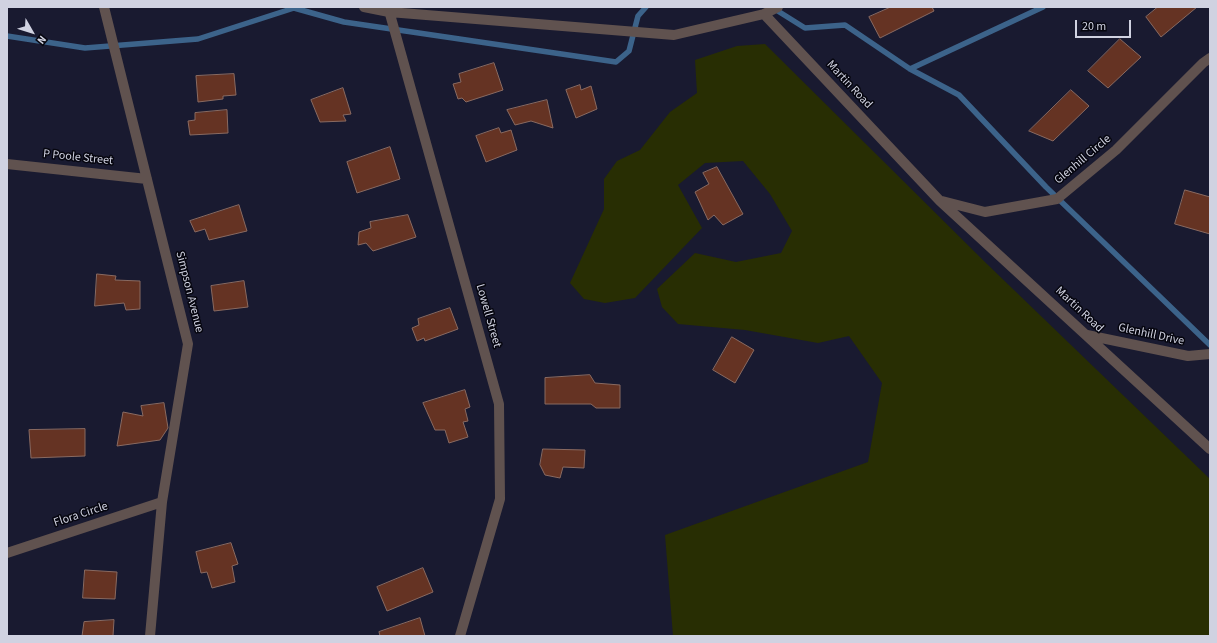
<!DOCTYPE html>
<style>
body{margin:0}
#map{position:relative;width:1217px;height:643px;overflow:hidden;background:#191a30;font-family:"Source Sans 3",sans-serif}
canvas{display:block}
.frame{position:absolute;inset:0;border:8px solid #d0d2e1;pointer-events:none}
.north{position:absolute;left:12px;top:12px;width:40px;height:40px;-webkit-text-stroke:3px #06060f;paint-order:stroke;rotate:129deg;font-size:11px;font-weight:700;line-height:16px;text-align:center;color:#d0d2e1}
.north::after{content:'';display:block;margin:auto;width:14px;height:18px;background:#d0d2e1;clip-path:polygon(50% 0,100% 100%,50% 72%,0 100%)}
.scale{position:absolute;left:1075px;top:20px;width:56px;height:18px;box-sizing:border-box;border:2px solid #d0d2e1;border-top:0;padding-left:5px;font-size:12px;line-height:14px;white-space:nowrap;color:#d0d2e1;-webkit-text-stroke:3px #06060f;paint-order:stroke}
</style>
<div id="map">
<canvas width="1217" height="643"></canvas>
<div class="frame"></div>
<div class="north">N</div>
<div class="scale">20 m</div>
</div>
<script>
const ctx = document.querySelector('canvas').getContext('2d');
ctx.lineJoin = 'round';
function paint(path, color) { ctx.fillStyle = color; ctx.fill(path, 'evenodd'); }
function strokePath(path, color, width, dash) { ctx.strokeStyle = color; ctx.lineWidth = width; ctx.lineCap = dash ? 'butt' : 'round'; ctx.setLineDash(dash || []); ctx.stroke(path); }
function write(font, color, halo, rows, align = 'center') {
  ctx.font = font + ' "Source Sans 3",sans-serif'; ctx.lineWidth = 3; ctx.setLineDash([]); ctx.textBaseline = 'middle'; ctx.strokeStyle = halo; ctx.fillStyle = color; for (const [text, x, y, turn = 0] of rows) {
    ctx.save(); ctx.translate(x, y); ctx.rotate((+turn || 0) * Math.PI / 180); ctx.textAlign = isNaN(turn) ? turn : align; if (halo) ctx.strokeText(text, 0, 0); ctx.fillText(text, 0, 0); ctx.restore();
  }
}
paint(new Path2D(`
 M765,44L987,264L1210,479V636H673L665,535L868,462L882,383L849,336L818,343L745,330L678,324L662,307L657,289L695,253L736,262L781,253L792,231L770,194L743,161L705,163L678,185L702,228L635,298L605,303L584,299L570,283L604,209V179L617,161L640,150L670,112L697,93L695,60L737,46Z`), '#282e03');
strokePath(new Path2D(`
 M773,8L805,28L845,25L910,69L959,95L1046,187L1210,345
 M7,36L85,48L198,39L294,8L344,22L616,62L629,51L638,16L646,7
 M910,69L1043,7`), '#3c638a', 5.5);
const building = new Path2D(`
 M891,7H932L934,11L880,38L869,17Z
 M1158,7H1197L1161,37L1146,17Z
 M1120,39L1141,57L1108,88L1088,71Z
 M494,63L503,90L466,102L462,98L458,99L453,84L461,82L459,74Z
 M234,74L236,95L223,96V99L198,102L196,76Z
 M580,85L581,90L591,86L597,109L576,118L566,90Z
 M343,88L351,114L343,115L346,121L320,122L311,100Z
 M1071,90L1089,106L1053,141L1029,131Z
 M547,100L553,128L531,121L515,125L507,110Z
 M227,110L228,133L190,135L188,121L195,120V113Z
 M499,128L501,133L511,130L517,150L486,162L476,136Z
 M390,147L400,179L357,193L347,162Z
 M717,167L743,214L723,225L714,215L708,220L695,192L709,184L703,173Z
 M1185,190L1210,197V234L1175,224Z
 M239,205L247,231L209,240L205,229L195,232L190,221Z
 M408,215L416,237L373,251L366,243L358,245L359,232L371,228L370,222Z
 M97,274L116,276L115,280L140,281V309L126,310L124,303L95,306Z
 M244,281L248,307L214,311L211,286Z
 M450,308L458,329L425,341L424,338L417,341L412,328L419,325L418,319Z
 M732,337L754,350L735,383L713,370Z
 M590,375L595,383L620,385V408H596L591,404H545V378Z
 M465,390L470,407L465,409L468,421L463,422L468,437L449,443L445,430H435L423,403Z
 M164,403L168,428L160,440L117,446L123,412L143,416L141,406Z
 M85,429V456L31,458L29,430Z
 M543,449L585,450L584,468L563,467L560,478L545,475L540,465Z
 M231,543L238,564L232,566L235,582L212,588L207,572L201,573L196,552Z
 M423,568L433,592L387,611L377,587Z
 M85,570L117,572L115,599L83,598Z
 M420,618L425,636H380L379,632Z
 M114,620L113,636H82L84,622Z`);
paint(building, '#653323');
strokePath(building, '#896a61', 1);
strokePath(new Path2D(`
 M104,7L188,344L162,502L150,636
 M364,7L389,12L674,35L764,14L778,7
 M388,7L499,404L500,499L460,636
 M764,14L940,201L1210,449
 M7,164L147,179
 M942,201L985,212L1057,199L1116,150L1203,63L1210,58
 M1087,335L1188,356L1210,354
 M7,553L162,502`), '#60524f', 10);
write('12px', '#d0d2e1', '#06060f', [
 ["Martin Road",849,85,47],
 ["P Poole Street",78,158,6],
 ["Glenhill Circle",1083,160,-40],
 ["Simpson Avenue",189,292,76],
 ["Martin Road",1079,310,43],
 ["Lowell Street",488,316,74],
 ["Glenhill Drive",1151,335,12],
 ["Flora Circle",81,515,-18]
]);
</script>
